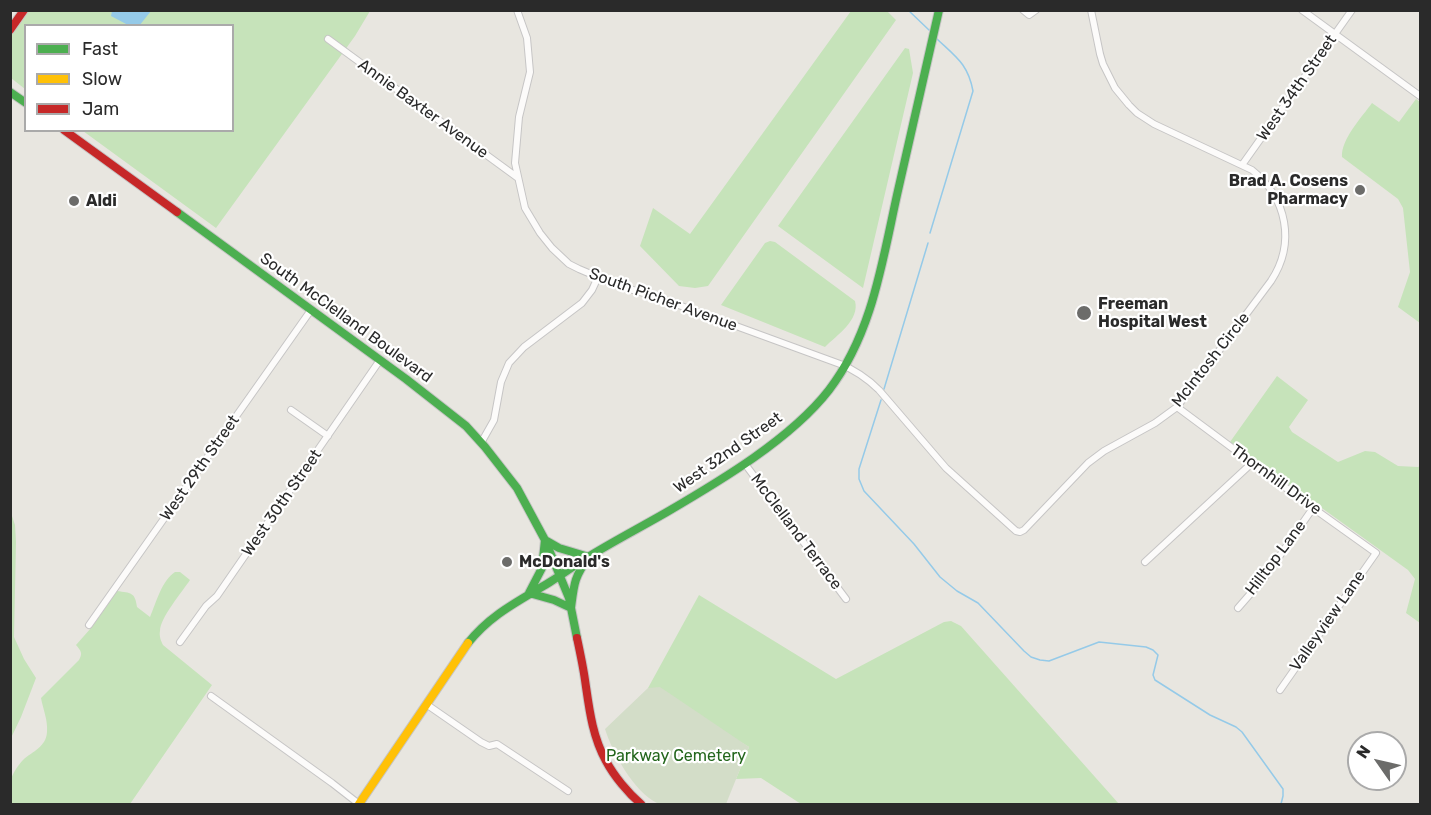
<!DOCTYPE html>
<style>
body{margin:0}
#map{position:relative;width:1431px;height:815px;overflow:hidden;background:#e8e6e0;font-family:Rubik,sans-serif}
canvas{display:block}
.frame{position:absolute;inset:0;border:12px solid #2a2a2a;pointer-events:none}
.legend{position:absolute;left:24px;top:24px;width:210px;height:108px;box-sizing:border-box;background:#fff;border:2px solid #aaa;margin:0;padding:8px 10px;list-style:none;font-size:18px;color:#2a2a2a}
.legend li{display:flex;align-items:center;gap:12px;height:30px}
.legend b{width:30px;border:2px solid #aaa}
.north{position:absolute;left:1347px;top:731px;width:60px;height:60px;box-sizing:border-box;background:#fff;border:2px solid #aaa;border-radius:50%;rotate:304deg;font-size:16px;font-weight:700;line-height:24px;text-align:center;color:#2a2a2a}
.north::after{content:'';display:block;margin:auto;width:21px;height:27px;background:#6c6c6a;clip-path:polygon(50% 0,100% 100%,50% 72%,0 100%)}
</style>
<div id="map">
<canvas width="1431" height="815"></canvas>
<div class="frame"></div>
<ul class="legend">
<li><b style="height:8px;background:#4caf50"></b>Fast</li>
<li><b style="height:8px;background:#ffc107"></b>Slow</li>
<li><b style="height:8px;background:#c62828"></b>Jam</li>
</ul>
<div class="north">N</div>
</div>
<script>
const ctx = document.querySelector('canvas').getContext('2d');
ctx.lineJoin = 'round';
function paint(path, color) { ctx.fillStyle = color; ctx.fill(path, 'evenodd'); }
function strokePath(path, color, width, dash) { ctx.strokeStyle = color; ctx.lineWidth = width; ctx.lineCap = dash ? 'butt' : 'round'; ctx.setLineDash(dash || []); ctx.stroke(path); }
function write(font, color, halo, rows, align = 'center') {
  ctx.font = font + ' Rubik,sans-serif'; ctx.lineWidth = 4.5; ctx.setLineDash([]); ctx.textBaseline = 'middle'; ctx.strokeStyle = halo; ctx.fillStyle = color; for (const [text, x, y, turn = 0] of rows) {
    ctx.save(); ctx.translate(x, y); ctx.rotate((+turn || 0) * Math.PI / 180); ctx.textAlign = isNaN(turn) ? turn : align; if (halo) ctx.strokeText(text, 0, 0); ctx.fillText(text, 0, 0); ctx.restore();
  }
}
paint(new Path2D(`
 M24,11H370L355,36L216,228L83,131L232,130V26H26L25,89L11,78V30Z
 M851,11H887L896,20L708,286L695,288L679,286L640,246L653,208L690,234Z
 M905,48L909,49L913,73L863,288L778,226Z
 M1416,99L1420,102V323L1398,307L1410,272L1403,208L1398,199L1342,157C1341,139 1362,117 1372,103L1399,122Z
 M770,241L775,242L855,301C860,320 837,335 825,347L721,305L765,243Z
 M1277,376L1308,400L1289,427L1292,432L1338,462L1365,451L1375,452L1398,466L1418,467L1420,466V623L1406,613L1415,579L1408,570L1230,442Z
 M10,510L15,525L16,542L14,637L24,659L36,678L21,717L11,738Z
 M175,572H180L190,580C182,592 160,618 160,631C159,636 161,641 163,645L212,685L130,804H11C10,797 9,787 11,780C12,774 19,764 23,760C33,751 46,747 47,732C48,720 43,709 41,698L79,660C83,653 81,651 76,645L91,628L117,591C131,593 135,592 137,607L150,617C156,603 162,580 175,572Z
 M699,595L836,679L944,622L951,621L961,626L1119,804H801L761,778L736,779L749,747L648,688Z`), '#c6e3ba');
paint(new Path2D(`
 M660,687L749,747L726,804C714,805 664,807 657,803C634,792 612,752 605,729L648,688Z`), '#d3ddc8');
paint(new Path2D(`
 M112,11V10L151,11L139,26L128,25L111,16Z`), '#95cae8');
strokePath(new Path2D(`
 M908,10L929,30
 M930,233L973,91C968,64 956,57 937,39
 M884,389L928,243
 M881,400L859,469V479L864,491L914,544L940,577L957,591L978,603L1024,651L1031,657L1040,660L1049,661L1099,642L1146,647L1153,650L1158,655L1153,675L1155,680L1210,715L1236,727L1242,732L1283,789V796L1281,804`), '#95cae8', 1.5);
const street = new Path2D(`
 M517,10L527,38L530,72L519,117L515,163L525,208L540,233L552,248L569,264L579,269L619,286L654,296L840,364C855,370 867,378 879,390L946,468L1016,531L1020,532L1024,530L1088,463L1104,451L1155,423L1177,407L1271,281C1296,243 1287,198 1252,170L1154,124L1137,113L1129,105L1115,88L1103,64L1100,54L1091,10
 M1023,10L1029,15L1036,10
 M1302,10L1420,96
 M328,39L518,178
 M1242,165L1352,10
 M1177,407L1313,508L1376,553L1280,690
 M291,410L328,436
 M481,443L494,420L501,382L509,363L524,347L582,303L592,290L598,277
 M745,464L846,599
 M1145,562L1252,463
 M1238,608L1265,577L1313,508
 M89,625L311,310
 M180,642L206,606L217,596L380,360
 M211,696L332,783L359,804
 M426,704L481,742L489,746L497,744L568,791`);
const fast = new Path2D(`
 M10,92L26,103
 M177,212L406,379L466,426L485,447L517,488L545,540L569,598L577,638
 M545,540L559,548L589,557C574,577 574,584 571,608L554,600L529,593L542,568Z
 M468,643C491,614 519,601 550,582C563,574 575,565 588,557C614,541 641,527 667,512C720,481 791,439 829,390C872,334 882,263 897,195C911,134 925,72 939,10`);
const slow = new Path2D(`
 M359,804L468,643`);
const jam = new Path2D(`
 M10,30L24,10
 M64,130L177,212
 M577,638C580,652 583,666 585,680C589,707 592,736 606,761C614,776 628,793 641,804`);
strokePath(street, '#c6c5c5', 8);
strokePath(fast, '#c6c5c5', 10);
strokePath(slow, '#c6c5c5', 10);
strokePath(jam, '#c6c5c5', 10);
strokePath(street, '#fcfbfa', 6);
strokePath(fast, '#4caf50', 8);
strokePath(slow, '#ffc107', 8);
strokePath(jam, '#c62828', 8);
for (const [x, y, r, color] of [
 [1360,190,6,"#6c6c6a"],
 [74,201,6,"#6c6c6a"],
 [1084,313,8,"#6c6c6a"],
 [507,562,6,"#6c6c6a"]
]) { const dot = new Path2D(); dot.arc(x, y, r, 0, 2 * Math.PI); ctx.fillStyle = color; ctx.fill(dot); strokePath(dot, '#fff', 2); }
write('16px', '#2a2a2a', '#fff', [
 ["West 34th Street",1297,88,-55],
 ["Annie Baxter Avenue",423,109,36],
 ["South Picher Avenue",663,300,20],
 ["South McClelland Boulevard",346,318,36],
 ["McIntosh Circle",1211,360,-52],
 ["West 32nd Street",728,453,-35],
 ["West 29th Street",200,468,-55],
 ["Thornhill Drive",1276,480,36],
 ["West 30th Street",282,503,-55],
 ["McClelland Terrace",796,532,53],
 ["Hilltop Lane",1276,558,-53],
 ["Valleyview Lane",1328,621,-55]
]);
write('bold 16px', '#2a2a2a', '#fff', [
 ["Brad A. Cosens",1348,181,"right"],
 ["Pharmacy",1348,199,"right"],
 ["Aldi",86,201],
 ["Freeman",1098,304],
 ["Hospital West",1098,322],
 ["McDonald's",519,562]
], 'left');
write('16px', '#23661c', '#fff', [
 ["Parkway Cemetery",676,756]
]);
</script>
